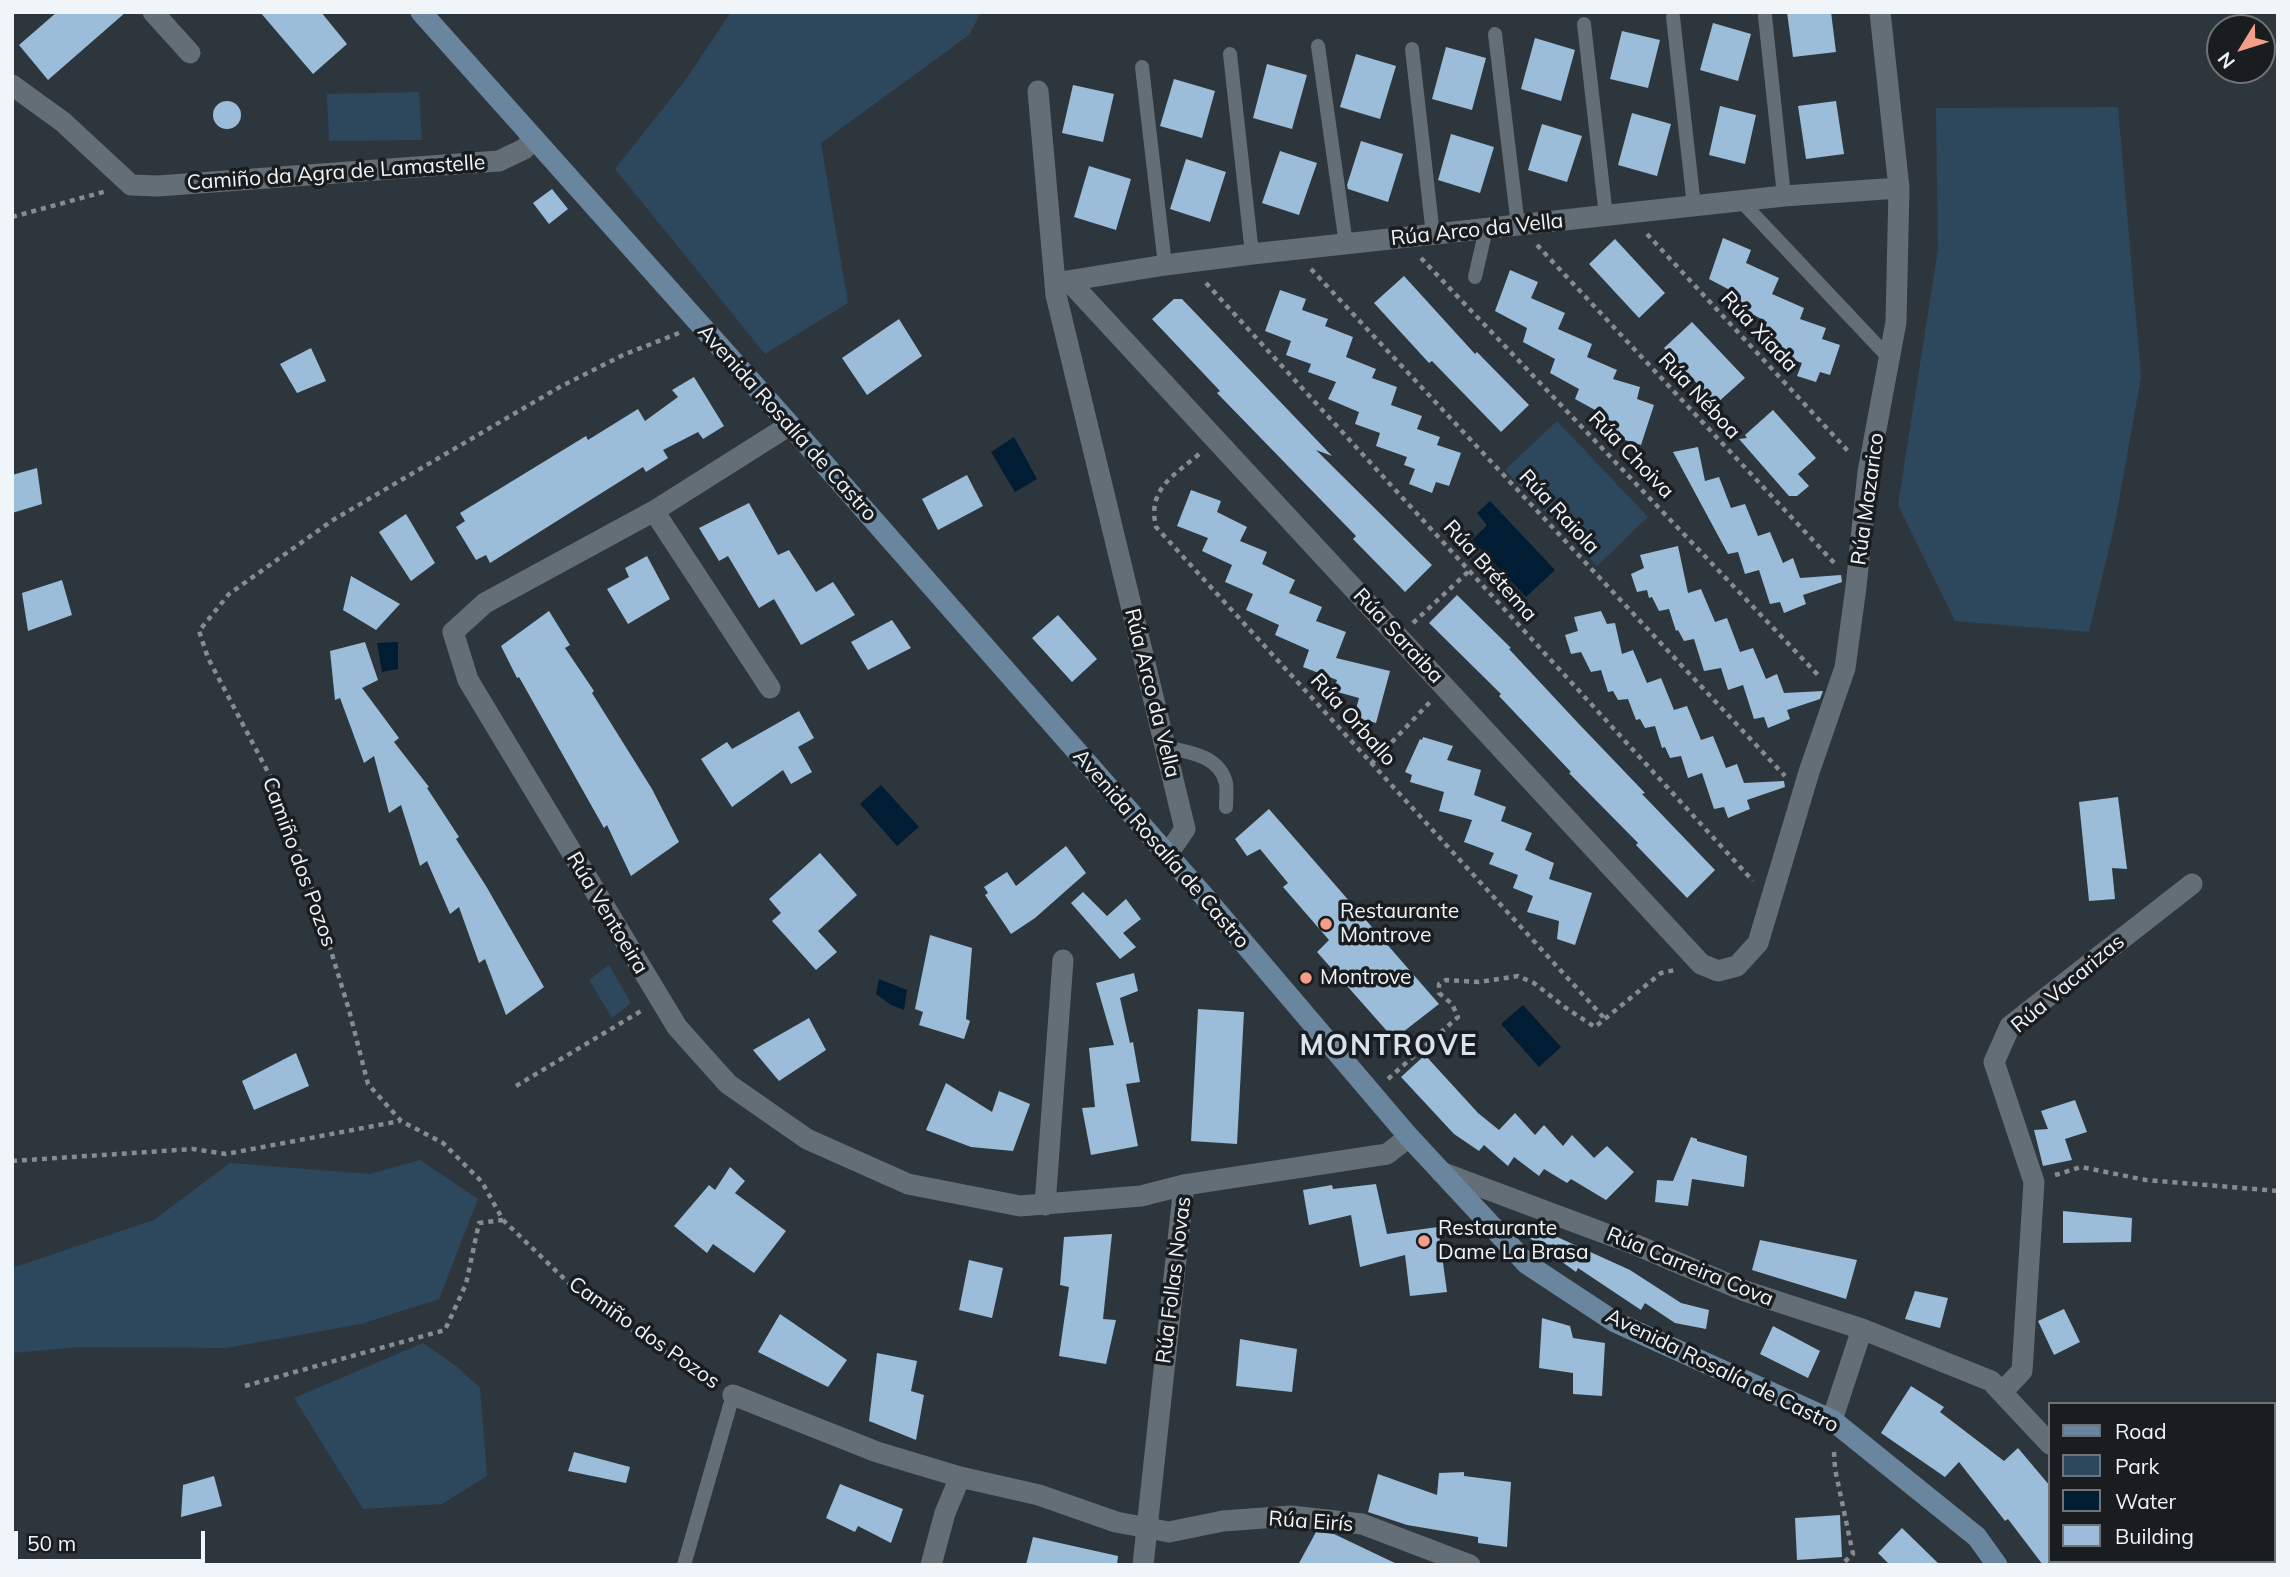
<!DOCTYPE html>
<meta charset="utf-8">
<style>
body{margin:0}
#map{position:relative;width:2290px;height:1577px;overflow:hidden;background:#2e363d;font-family:Mulish,sans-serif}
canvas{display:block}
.frame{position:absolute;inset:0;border:14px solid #f0f5fa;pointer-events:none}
.legend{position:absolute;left:2048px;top:1402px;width:228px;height:161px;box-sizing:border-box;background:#191d20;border:2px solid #6f7377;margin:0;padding:9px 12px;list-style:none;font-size:21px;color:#f0f5fa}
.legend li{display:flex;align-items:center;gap:14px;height:35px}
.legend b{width:35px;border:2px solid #6f7377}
.north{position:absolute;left:2206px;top:14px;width:70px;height:70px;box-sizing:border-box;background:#191d20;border:2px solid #6f7377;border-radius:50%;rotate:232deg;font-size:19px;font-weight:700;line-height:28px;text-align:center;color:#f0f5fa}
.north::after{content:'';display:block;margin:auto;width:24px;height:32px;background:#f49e88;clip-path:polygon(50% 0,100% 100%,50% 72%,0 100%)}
.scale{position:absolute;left:14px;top:1531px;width:191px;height:32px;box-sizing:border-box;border:4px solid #f0f5fa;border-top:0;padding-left:9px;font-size:21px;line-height:24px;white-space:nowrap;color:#f0f5fa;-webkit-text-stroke:5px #191d20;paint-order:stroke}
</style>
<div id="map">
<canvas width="2290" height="1577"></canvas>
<div class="frame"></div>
<ul class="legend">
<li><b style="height:9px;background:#69869e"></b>Road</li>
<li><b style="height:19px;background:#2d475d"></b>Park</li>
<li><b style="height:19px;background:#011d33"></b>Water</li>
<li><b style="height:19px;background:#9bbdd9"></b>Building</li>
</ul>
<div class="north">N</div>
<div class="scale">50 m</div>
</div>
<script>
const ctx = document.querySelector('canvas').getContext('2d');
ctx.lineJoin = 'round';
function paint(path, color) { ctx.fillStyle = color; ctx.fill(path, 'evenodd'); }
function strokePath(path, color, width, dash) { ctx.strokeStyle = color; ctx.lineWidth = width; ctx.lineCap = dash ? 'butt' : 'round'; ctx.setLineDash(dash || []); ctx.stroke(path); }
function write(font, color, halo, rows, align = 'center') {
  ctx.font = font + ' Mulish,sans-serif'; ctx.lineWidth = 7; ctx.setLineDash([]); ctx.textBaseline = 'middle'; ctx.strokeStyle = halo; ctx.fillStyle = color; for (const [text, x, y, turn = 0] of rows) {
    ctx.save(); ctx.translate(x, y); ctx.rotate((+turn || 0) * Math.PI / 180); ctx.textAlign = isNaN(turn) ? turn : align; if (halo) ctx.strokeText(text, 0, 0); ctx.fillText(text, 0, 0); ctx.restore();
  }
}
paint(new Path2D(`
 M731,12H981L969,35L821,143L848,303L765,354L615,169L684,82Z
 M419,92L422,140L329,141L327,94Z
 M2118,107L2141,377L2115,523L2089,632L1955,621L1898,505L1938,249L1936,108Z
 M1557,421L1648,517L1597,566L1505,470Z
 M609,965L631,1003L612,1018L589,980Z
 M420,1160L478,1199L439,1299L361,1324L226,1348L82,1347L12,1353V1268L154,1220L230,1163L370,1174Z
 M423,1343L456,1366L480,1388L487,1476L442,1504L363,1509L294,1398Z`), '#2d475d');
paint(new Path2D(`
 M1014,437L1037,479L1015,492L991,452Z
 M1490,501L1555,570L1526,597L1472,540L1487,525L1477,513Z
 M398,642V669L382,672L377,643Z
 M881,785L919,827L897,846L860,804Z
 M879,979L907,990L904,1010L891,1005L876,994Z
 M1523,1005L1561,1047L1539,1067L1501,1024Z`), '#011d33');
paint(new Path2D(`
 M57,12H126L48,80L19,45Z
 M260,12H321L347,44L313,74Z
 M1787,12H1831L1836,52L1793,57Z
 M1713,23L1751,34L1738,81L1700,70Z
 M1622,31L1660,40L1648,88L1610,79Z
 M1535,38L1575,50L1561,101L1521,89Z
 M1446,47L1486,58L1472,110L1432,99Z
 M1356,54L1396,66L1380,119L1340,107Z
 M1267,64L1307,75L1292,129L1253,118Z
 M1174,79L1215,91L1202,138L1160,126Z
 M1073,85L1114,94L1103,142L1062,133Z
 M213 115a14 14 0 1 1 28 0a14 14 0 1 1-28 0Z
 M1836,101L1844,154L1806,159L1798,106Z
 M1720,106L1756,115L1745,164L1709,155Z
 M1632,113L1671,124L1657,176L1618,165Z
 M1542,124L1582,136L1567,182L1528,170Z
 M1451,134L1494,147L1480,193L1438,180Z
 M1361,141L1403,154L1388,202L1348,189L1347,185Z
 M1280,151L1317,163L1299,215L1262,203Z
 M1186,159L1226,172L1210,222L1170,209Z
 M1089,166L1131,179L1116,230L1074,217Z
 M552,189L568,209L549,224L533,203Z
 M1723,238L1751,250L1746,263L1779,278L1772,294L1804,308L1800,319L1826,328L1822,339L1840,345L1830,375L1820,372L1816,382L1797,376L1802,363L1791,359L1793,354L1762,337L1767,322L1737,306L1741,296L1709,279Z
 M1615,239L1665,293L1639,318L1589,264Z
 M1510,270L1538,282L1531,298L1565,313L1558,329L1592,344L1587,357L1617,370L1613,379L1640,387L1637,399L1654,405L1641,445L1612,436L1616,422L1605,419L1606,416L1575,399L1579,389L1550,373L1555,359L1523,342L1527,328L1495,311Z
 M1404,276L1475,354L1477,352L1529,405L1501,432L1432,361L1429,363L1374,303Z
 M1280,290L1306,299L1302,310L1328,319L1325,326L1353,337L1346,357L1376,369L1372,378L1397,387L1391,405L1422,416L1417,429L1440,437L1437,445L1461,453L1449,486L1436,482L1432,493L1409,484L1415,469L1404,465L1407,457L1376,446L1380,433L1355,424L1359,412L1328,399L1336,382L1308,372L1311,364L1286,355L1291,341L1265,331Z
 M1174,299H1182L1332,456L1316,450L1432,565L1405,592L1353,539L1356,536L1217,393L1220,391L1152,319Z
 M899,319L922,356L867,395L842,358Z
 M1692,322L1745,378L1716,404L1664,348Z
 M311,348L326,381L297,393L280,364Z
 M694,377L724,426L703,439L698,432L663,450L668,458L646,472L643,467L490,563L486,555L476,560L456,527L465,521L460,513L586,436L588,440L638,409L645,421L678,397L672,390Z
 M1773,410L1816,458L1798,474L1809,486L1797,496H1789L1739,439L1747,438L1745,435Z
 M1698,447L1705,481L1719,477L1731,508L1745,504L1758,536L1770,532L1783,563L1793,558L1800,578L1841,575L1842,582L1803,595L1806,604L1784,613L1780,602L1770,604L1759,570L1745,574L1738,552L1728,554L1673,452Z
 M37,468L42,504L12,513V475Z
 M967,475L983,506L938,530L922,499Z
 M1191,490L1221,501L1217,512L1247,527L1240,541L1267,552L1262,564L1295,580L1289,593L1322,607L1316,621L1346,632L1336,658L1390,671L1376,723L1354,717L1359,698L1334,691L1337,680L1303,667L1309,650L1275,635L1279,625L1246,610L1253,594L1225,582L1232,565L1202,551L1208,538L1177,526Z
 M749,503L778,555L789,550L816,592L833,582L855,615L801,645L774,599L759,608L728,556L719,561L699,528Z
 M406,514L435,563L411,581L379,532Z
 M1678,546L1688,593L1701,589L1715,622L1727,618L1740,652L1753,648L1766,679L1777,674L1784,693L1823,691L1820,699L1787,710L1790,719L1768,728L1764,717L1754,719L1743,685L1728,690L1721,668L1704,671L1694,639L1684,641L1678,630L1676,631L1669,609L1659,611L1652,597L1649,598L1647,590L1637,592L1631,574L1644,568L1640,555Z
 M647,556L670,599L628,624L607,589L629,577L625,568Z
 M351,576L400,604L376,630L343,610Z
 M62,580L72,615L28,631L22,593Z
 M1457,595L1511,648L1509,649L1578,723L1645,793L1642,794L1715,870L1687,898L1636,845L1638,843L1569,773L1571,772L1499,696L1501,694L1429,623Z
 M549,611L570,645L565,648L594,691L592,693L652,789L679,842L631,876L607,825L604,828L519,677L517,678L501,646Z
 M1601,611L1607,624L1615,623L1622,654L1633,650L1647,683L1661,678L1674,710L1687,706L1701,740L1713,736L1726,768L1737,764L1744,783L1784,781L1785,787L1747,800L1750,809L1728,818L1724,807L1714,809L1702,773L1688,778L1681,756L1670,758L1665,747L1662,748L1655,726L1645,728L1640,719L1636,720L1628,699L1618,700L1613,691L1608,692L1601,670L1591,672L1581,652L1571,654L1565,635L1578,631L1574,617Z
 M1058,615L1097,659L1072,682L1032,638Z
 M892,620L911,648L868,670L851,642Z
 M365,642L378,680L362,688L399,738L394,742L429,787L427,788L459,837L456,839L486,886L544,987L506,1015L485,959L479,963L459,907L450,914L427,861L420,866L401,805L389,813L374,756L364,763L340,698L335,700L330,651Z
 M799,711L814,738L798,747L812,772L791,784L783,770L732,807L701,759L727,742L732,749Z
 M1423,737L1453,746L1447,760L1481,770L1474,795L1506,807L1501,821L1532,833L1525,850L1554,863L1549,879L1592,893L1575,945L1557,939L1559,921L1527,912L1533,896L1513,888L1518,875L1489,864L1494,853L1464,842L1472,820L1439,811L1444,792L1410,782L1412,775L1405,772L1420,739L1422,740Z
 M2118,797L2127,869L2112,868L2115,899L2089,901L2079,802Z
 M1269,809L1439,1004L1394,1039L1317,952L1329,940L1283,887L1288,883L1260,849L1247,856L1235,839Z
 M1066,846L1086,873L1035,918L1011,934L985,895L988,893L984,887L1007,872L1016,886Z
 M820,853L857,895L818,931L837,952L816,970L772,921L781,913L769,899Z
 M1083,892L1107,916L1126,899L1141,919L1123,933L1136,947L1120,959L1071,903Z
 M930,935L972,948L966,1019L970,1021L964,1039L919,1025L923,1012L915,1009Z
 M1134,973L1138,991L1120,998L1130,1043L1133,1042L1140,1082L1126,1084L1138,1146L1091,1155L1082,1108L1095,1107L1089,1048L1114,1045L1096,983Z
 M1198,1009L1244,1012L1237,1144L1191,1141Z
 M809,1018L826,1050L779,1081L753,1050Z
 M296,1053L309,1086L254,1110L242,1081Z
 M1425,1055L1478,1113L1499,1130L1515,1113L1535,1135L1544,1125L1563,1146L1572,1135L1594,1158L1607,1146L1634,1172L1606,1200L1571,1179L1567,1183L1544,1169L1539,1176L1514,1157L1508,1166L1484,1145L1479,1151L1454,1134L1401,1077Z
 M946,1083L992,1112L999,1091L1030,1104L1013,1151L971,1147L926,1130Z
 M2075,1100L2087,1132L2065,1139L2072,1160L2043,1166L2034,1130L2048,1129L2041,1111Z
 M1691,1137L1697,1139V1141L1747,1156L1744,1187L1692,1179L1688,1206L1655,1202L1657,1180L1673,1181Z
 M730,1167L745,1181L735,1193L786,1231L754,1273L713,1244L707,1253L674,1226L709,1185L715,1190Z
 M1376,1184L1387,1234L1438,1227L1447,1292L1410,1296L1405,1255L1360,1267L1351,1215L1309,1225L1303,1190L1332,1185L1333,1189Z
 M2063,1211L2132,1218L2131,1242L2063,1243Z
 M1522,1221L1630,1270L1681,1303L1709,1310L1706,1329L1675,1323L1645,1303L1641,1310L1578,1268L1576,1272L1517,1229Z
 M1112,1234L1103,1319L1116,1320L1106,1364L1059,1356L1069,1287L1060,1285L1064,1237Z
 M1760,1240L1857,1260L1846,1299L1752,1270Z
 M969,1260L1003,1268L992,1318L959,1310Z
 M1915,1291L1948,1298L1940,1328L1905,1319Z
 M2064,1309L2080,1342L2054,1355L2038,1321Z
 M780,1314L847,1360L828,1387L758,1352Z
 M1542,1318L1570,1326L1573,1338L1605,1343L1602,1396L1573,1394V1373L1539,1368Z
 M1773,1326L1820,1351L1808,1378L1760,1354Z
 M1240,1339L1297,1349L1292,1392L1236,1386Z
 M877,1353L917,1361L911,1391L924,1395L916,1440L869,1421Z
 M1911,1386L1944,1407L1940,1412L2004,1461L2018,1448L2050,1486V1565H2043L2008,1519L2005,1521L1959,1462L1945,1477L1881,1433Z
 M574,1452L630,1467L626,1483L568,1471Z
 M1464,1472V1476L1511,1482L1507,1547L1478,1543V1537L1407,1525L1368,1512L1378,1474L1437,1495L1439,1473Z
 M214,1476L222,1506L181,1517L183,1485Z
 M840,1484L903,1509L891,1543L858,1526L855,1532L826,1518Z
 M1840,1515L1842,1557L1797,1560L1795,1518Z
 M1902,1528L1940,1565H1890L1878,1553Z
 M1316,1532L1334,1534L1399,1565H1298Z
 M1033,1537L1118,1556L1117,1565H1026Z`), '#9bbdd9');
strokePath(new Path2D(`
 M12,217L107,191
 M1647,234L1848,451
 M1537,245L1837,566
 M1421,258L1818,675
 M1311,269L1785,776
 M1206,283L1753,881
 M679,333L623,355L558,388L333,520L229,594L199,631L208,658L280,795L310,882L349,1010L368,1084L401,1121L443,1143L482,1182L503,1220L576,1290L651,1343L716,1384
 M1199,454C1174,476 1147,488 1156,527L1605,1019
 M1413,623L1469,571
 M1371,764L1431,701
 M1388,1079L1458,1017L1452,1004L1439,993V984L1446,980L1479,982L1518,976L1534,983L1566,1008L1595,1027L1661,973L1675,970
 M516,1086L641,1011
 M12,1161L193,1149L226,1154L400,1121
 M2055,1175L2081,1167L2146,1180L2278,1191
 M245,1386L445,1330L466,1284L479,1223L503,1220
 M1834,1452L1835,1469L1853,1554L1841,1565`), '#858c92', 4.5, [5, 5]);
strokePath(new Path2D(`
 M1765,16L1784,196
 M1673,17L1694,206
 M1584,24L1606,216
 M1495,34L1518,226
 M1318,46L1346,244
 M1412,49L1433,235
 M1230,54L1252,254
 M1142,67L1165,265
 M1741,201L1891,360
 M1475,277L1486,229
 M1165,747C1188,752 1219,755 1226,783C1227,790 1226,800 1226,807
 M684,1565L733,1395`), '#646e76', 14);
strokePath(new Path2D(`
 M153,12L190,53
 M12,85L63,122L131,185L158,186L499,161L524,149L534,139
 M1038,91L1056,295L1185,829L1167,855
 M1069,281L1701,964L1718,971L1737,966L1758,943L1809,772L1845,668L1856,587L1868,472L1896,322L1899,188L1880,12
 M1061,282L1165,265L1252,254L1784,196L1899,188
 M790,425L654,511L485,603L453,632L468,680L677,1027L728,1084L807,1139L908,1184L1020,1206L1141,1196L1184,1185
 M654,511L770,688
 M1441,1172L1636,1245L1745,1291L1862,1329L1991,1381L2050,1444
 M1045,1205L1063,960
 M2002,1392L2022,1371L2034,1182L1994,1062L2010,1026L2192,884
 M733,1395L877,1452L960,1477L1039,1495L1116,1522L1169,1532L1223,1521L1291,1516L1362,1524L1470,1565
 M1832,1420L1862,1329
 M2151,1561L2153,1565
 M931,1565L945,1513L960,1477
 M1143,1565L1184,1185L1387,1154L1409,1137`), '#646e76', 21);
strokePath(new Path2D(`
 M421,12L790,425L1203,895L1409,1137L1527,1264L1615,1322L1832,1420L1977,1537L1997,1565`), '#69869e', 21);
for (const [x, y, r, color] of [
 [1326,924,7,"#f49e88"],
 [1306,978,7,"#f49e88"],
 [1424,1241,7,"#f49e88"]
]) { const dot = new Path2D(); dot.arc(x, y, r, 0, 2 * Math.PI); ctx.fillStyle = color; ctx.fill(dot); strokePath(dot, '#191d20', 2.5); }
write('21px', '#f0f5fa', '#191d20', [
 ["Camiño da Agra de Lamastelle",336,173,-4],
 ["Rúa Arco da Vella",1477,230,-6],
 ["Rúa Xiada",1759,332,47],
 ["Rúa Néboa",1699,396,47],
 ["Avenida Rosalía de Castro",787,423,48],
 ["Rúa Choiva",1631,455,46],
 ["Rúa Mazarico",1868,499,-82],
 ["Rúa Raiola",1559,512,47],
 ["Rúa Brétema",1490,571,48],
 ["Rúa Saraiba",1398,636,47],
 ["Rúa Arco da Vella",1152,693,76],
 ["Rúa Orballo",1353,720,48],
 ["Avenida Rosalía de Castro",1161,849,49],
 ["Camiño dos Pozos",299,862,70],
 ["Rúa Ventoeira",607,913,59],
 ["Rúa Vacarizas",2068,984,-40],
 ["Rúa Carreira Cova",1690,1267,22],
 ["Rúa Follas Novas",1174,1280,-83],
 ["Camiño dos Pozos",644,1333,35],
 ["Avenida Rosalía de Castro",1722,1371,26],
 ["Rúa Eirís",1311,1522,4]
]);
write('21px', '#f0f5fa', '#191d20', [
 ["Restaurante",1340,912],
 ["Montrove",1340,936],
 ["Montrove",1320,978],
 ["Restaurante",1438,1229],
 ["Dame La Brasa",1438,1253]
], 'left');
ctx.letterSpacing = '2px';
write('bold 28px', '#d9e3ed', '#191d20', [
 ["MONTROVE",1389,1047]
]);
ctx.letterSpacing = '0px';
</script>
